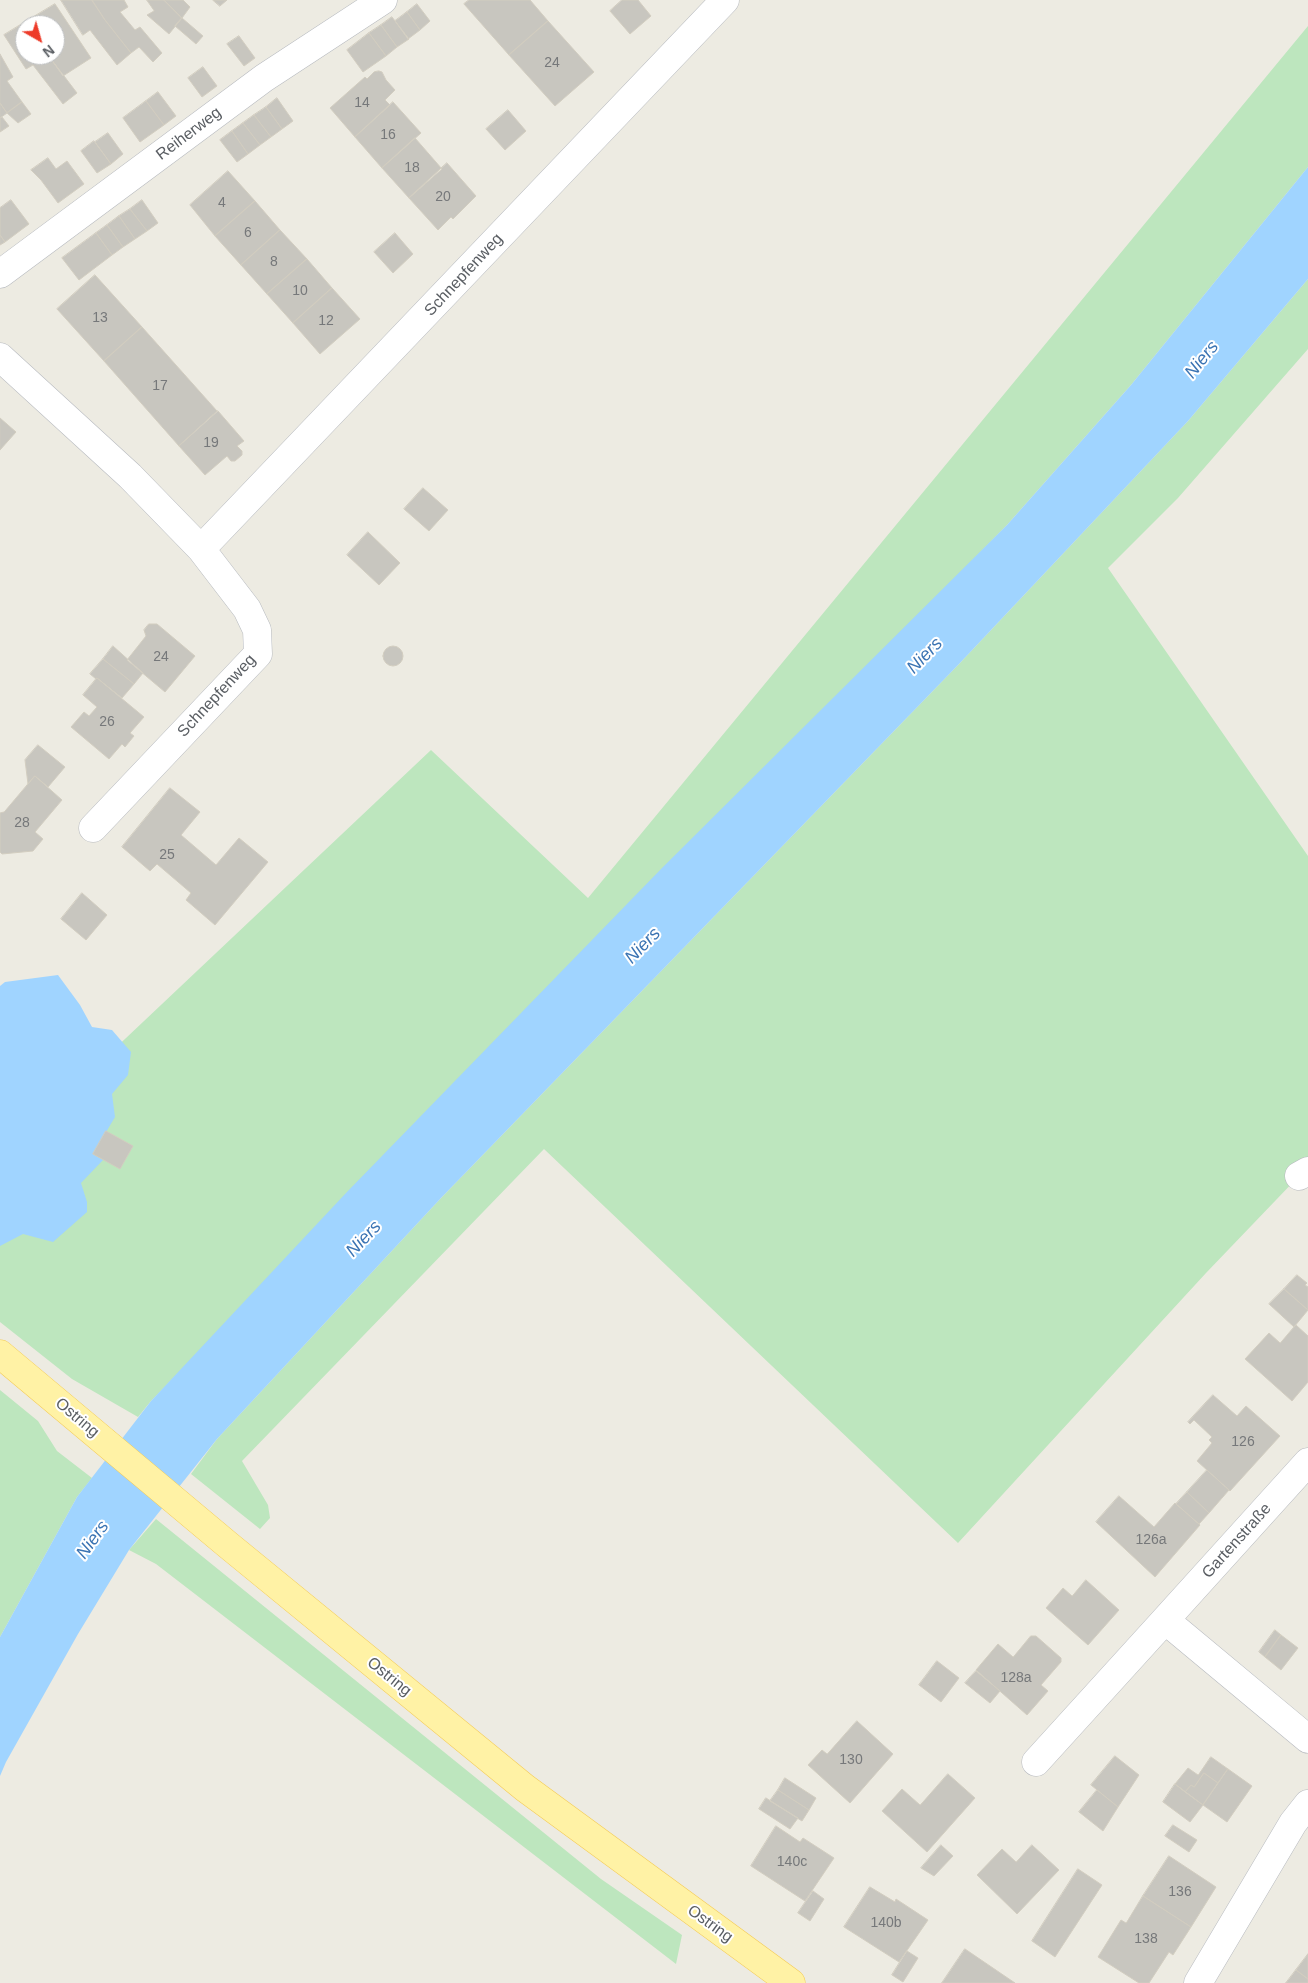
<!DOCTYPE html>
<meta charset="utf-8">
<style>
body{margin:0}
#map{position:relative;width:1308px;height:1983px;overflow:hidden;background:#edebe2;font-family:Helvetica,sans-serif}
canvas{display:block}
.north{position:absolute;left:15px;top:15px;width:50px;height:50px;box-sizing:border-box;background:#fff;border:1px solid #bdbfc1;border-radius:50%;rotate:142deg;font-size:14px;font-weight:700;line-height:20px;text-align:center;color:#5a5e63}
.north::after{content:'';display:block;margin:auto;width:18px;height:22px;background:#ed3b29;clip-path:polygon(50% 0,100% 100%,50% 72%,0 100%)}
</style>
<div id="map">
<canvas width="1308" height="1983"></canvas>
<div class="north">N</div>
</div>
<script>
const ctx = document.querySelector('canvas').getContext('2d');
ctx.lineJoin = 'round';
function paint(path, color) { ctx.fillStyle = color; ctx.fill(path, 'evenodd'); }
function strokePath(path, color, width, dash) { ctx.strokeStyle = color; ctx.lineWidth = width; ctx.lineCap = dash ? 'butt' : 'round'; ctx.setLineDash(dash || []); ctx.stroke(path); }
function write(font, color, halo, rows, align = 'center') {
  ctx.font = font + ' Helvetica,sans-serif'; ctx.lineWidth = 4; ctx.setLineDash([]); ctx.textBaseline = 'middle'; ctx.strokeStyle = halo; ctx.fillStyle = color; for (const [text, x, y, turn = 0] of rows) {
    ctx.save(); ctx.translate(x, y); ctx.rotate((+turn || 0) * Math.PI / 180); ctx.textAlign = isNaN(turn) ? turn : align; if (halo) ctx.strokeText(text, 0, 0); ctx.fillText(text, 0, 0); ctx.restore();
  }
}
paint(new Path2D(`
 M1308,26V167L1131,385L1007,525L151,1401L138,1417L72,1379L0,1322V1157L431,750L588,898Z
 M1308,279V349L1178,498L1108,568L1308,856V1171L1299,1176L1206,1273L958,1543L544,1149L242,1461L268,1505L270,1518L260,1529L191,1474L217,1439L441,1198L959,664L1188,421Z
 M0,1390L38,1421L57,1451L92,1478L77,1497L0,1637Z
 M156,1519L601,1879L682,1935L676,1964L156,1564L129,1550Z`), '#bde6be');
paint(new Path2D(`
 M1308,167V279L1188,421L959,664L441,1198L217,1439L129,1550L78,1634L6,1762L0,1776V1637L77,1497L151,1401L346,1193L662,868L1007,525L1131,385Z
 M58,975L80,1005L92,1027L112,1030L131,1052L128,1075L112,1094L115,1117L93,1154L103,1160L81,1183L87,1202V1212L53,1242L23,1234L0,1246V986L5,982Z`), '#a0d4ff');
const building = new Path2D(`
 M61,0H92L105,20L131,53L117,65L90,30L83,35Z
 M92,0H124L128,7L120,12L135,30L140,27L162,53L153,62L139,47L131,53L105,20Z
 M147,0H164L182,18L169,34L147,15L154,11Z
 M164,0H183L190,7L182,18Z
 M213,0H227L220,6Z
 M469,0H530L548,21L509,55L464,4Z
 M622,0H638L651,16L630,34L610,11Z
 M55,4L91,58L63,76L48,55H55V25H29L27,21Z
 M417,4L430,21L420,30L407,12Z
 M407,12L420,30L408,39L395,21Z
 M392,17L409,39L397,47L381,25Z
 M182,18L203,36L196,44L175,26Z
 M27,21L29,25H25V55H48L77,93L63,104L33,65L26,69L4,35Z
 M548,21L594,72L555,106L509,55Z
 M381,25L397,47L386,56L369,33Z
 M369,33L386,56L363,72L347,50Z
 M239,36L255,58L244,66L227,44Z
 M0,54L13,77L7,81L22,102L7,113L0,103Z
 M203,67L217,86L202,97L188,78Z
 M379,71L382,72L386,80L395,90L385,100L390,105L355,137L330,108L365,77L367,79L374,72Z
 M158,92L176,116L164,125L146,101Z
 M277,98L293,121L282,129L266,107Z
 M146,101L164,125L140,142L123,118Z
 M22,102L31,114L18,123L7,113Z
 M393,102L421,133L382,168L355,137Z
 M0,103L7,113L0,118Z
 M266,107L282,129L271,137L254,115Z
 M508,110L526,131L505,150L486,129Z
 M254,115L271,137L260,145L243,123Z
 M2,117L9,126L0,132V118Z
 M243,123L260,145L248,154L232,131Z
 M232,131L248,154L237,162L220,140Z
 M108,133L123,154L111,164L95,142Z
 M415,138L442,169L409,198L382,168Z
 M94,141L111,164L97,173L81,151Z
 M48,158L56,169L67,161L84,184L58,203L41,180L31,170Z
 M447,163L476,196L453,219L451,217L438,230L409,198Z
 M228,171L255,201L215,236L190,205Z
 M11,200L29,224L5,242L0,235V208Z
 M142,200L158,223L147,231L130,209Z
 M255,201L280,230L241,265L215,236Z
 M130,209L147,231L135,239L119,216Z
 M119,216L135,239L123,247L107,225Z
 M107,225L123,247L112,255L96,233Z
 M280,230L307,259L267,294L241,265Z
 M96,233L112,255L79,280L62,258Z
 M395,233L413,254L393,273L374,252Z
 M0,235L5,242L0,245Z
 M307,259L332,288L293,323L267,294Z
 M95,275L142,327L104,361L57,309Z
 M332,288L360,319L320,354L293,323Z
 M142,327L217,411L179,446L104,361Z
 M218,411L244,441L237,446L242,451V455L235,461H231L227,456L205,475L179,446Z
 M0,418L16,432L0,450Z
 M423,488L448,510L429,531L404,509Z
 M368,532L400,563L379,585L347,555Z
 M149,624H157L195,656L165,692L127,660L146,636L144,630Z
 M113,646L143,673L134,684L103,659Z
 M383 656a10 10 0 1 1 20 0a10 10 0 1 1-20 0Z
 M103,659L134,684L122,698L97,678L96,679L90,674Z
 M97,678L144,717L130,733L134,736L125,747L122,744L109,759L71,727L84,712L89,716L97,707L83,695Z
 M38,745L65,767L48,787L35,776L28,784L25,760Z
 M35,776L62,800L35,832L43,839L33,851L2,854L0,852V813L4,812Z
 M170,788L200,812L181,835L216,865L239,838L268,862L215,925L186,900L191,893L157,864L150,871L122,847Z
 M82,893L107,915L86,940L61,919Z
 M106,1131L133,1146L120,1169L93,1154Z
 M1297,1275L1307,1283L1305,1285L1308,1287V1310L1284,1289Z
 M1284,1289L1308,1310L1294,1327L1269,1304Z
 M1296,1325L1308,1336V1382L1292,1401L1245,1359L1269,1333L1280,1343Z
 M1213,1395L1237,1416L1246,1406L1280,1436L1230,1491L1197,1461L1212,1443L1209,1440L1212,1437L1194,1420L1190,1424L1188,1422Z
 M1207,1470L1229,1490L1209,1513L1187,1492Z
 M1187,1492L1209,1513L1199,1524L1176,1504Z
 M1119,1496L1154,1527L1175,1503L1200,1525L1155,1577L1096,1522Z
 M1086,1580L1119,1610L1088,1645L1046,1608L1063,1588L1072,1596Z
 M1275,1630L1281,1635L1265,1657L1259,1652Z
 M1281,1635L1298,1648L1281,1670L1265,1657Z
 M1031,1636H1036L1061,1658V1662L1041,1685L1048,1691L1027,1715L976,1670L998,1644L1013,1657Z
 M937,1661L959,1678L941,1702L919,1685Z
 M976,1671L1000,1691L990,1703L965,1683Z
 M857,1721L893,1754L850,1803L808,1765L822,1750L827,1754Z
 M1115,1756L1139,1775L1118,1807L1091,1785Z
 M1211,1757L1228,1769L1218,1783L1204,1773L1194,1787L1191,1785L1185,1792L1175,1784L1188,1768L1198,1775Z
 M1228,1769L1252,1786L1227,1822L1203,1805Z
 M1204,1773L1218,1783L1203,1805L1185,1792L1191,1785L1194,1787Z
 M948,1774L975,1798L927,1852L882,1811L902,1789L920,1805Z
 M785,1778L816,1798L809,1810L778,1790Z
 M1175,1784L1203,1805L1190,1822L1163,1802Z
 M778,1790L809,1810L802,1821L770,1801Z
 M1097,1790L1118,1807L1103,1831L1079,1812Z
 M766,1798L798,1818L790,1829L759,1809Z
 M1173,1825L1197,1840L1189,1852L1165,1836Z
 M776,1826L800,1842L803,1838L834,1858L805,1901L751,1866Z
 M941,1845L953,1856L934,1876L921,1868Z
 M1032,1845L1059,1870L1017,1914L977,1875L1002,1849L1016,1862Z
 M1169,1856L1216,1887L1191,1927L1143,1896Z
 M1078,1869L1102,1885L1055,1957L1032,1941Z
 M870,1887L895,1902L896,1899L928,1920L899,1962L844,1927Z
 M813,1891L824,1899L810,1921L798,1913Z
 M1143,1896L1191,1927L1173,1955L1169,1952L1149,1983H1139L1098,1957L1121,1920L1126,1923Z
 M965,1949L1015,1983H942Z
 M907,1951L918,1958L903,1982L892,1975Z
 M1308,1954V1979L1296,1970Z
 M1296,1970L1308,1979V1983H1286Z`);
paint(building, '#c8c6bf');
strokePath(building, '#d2cdc0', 1);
const minor = new Path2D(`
 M0,274L264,78L383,0
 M0,357L130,476L201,549L247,609L257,630L258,654L93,828
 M201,549L725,0
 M1299,1176L1308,1171
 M1165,1620L1308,1462
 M1036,1762L1165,1620L1308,1739
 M1198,1983L1293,1823L1308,1804`);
const primary = new Path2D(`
 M0,1354L228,1545L525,1788L791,1983`);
strokePath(minor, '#b7babf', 29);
strokePath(primary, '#f4ca54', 29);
strokePath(minor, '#fff', 28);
strokePath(primary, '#fff2a5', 28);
write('14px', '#76787a', null, [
 ["24",552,63],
 ["14",362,103],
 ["16",388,135],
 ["18",412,168],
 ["20",443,197],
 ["4",222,203],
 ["6",248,233],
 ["8",274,262],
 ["10",300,291],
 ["13",100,318],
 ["12",326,321],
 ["17",160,386],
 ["19",211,443],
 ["24",161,657],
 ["26",107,722],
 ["28",22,823],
 ["25",167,855],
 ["126",1243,1442],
 ["126a",1151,1540],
 ["128a",1016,1678],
 ["130",851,1760],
 ["140c",792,1862],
 ["136",1180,1892],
 ["140b",886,1923],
 ["138",1146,1939]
]);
write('16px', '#5a5e63', '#fff', [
 ["Reiherweg",189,134,-37],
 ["Schnepfenweg",464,275,-47],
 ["Schnepfenweg",217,696,-47],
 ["Ostring",77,1418,40],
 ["Gartenstraße",1237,1541,-48],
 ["Ostring",389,1677,39],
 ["Ostring",710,1924,36]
]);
write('italic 18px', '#3b74b3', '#fff', [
 ["Niers",1202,360,-51],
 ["Niers",925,656,-46],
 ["Niers",643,946,-46],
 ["Niers",364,1239,-47],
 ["Niers",93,1540,-54]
]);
</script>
